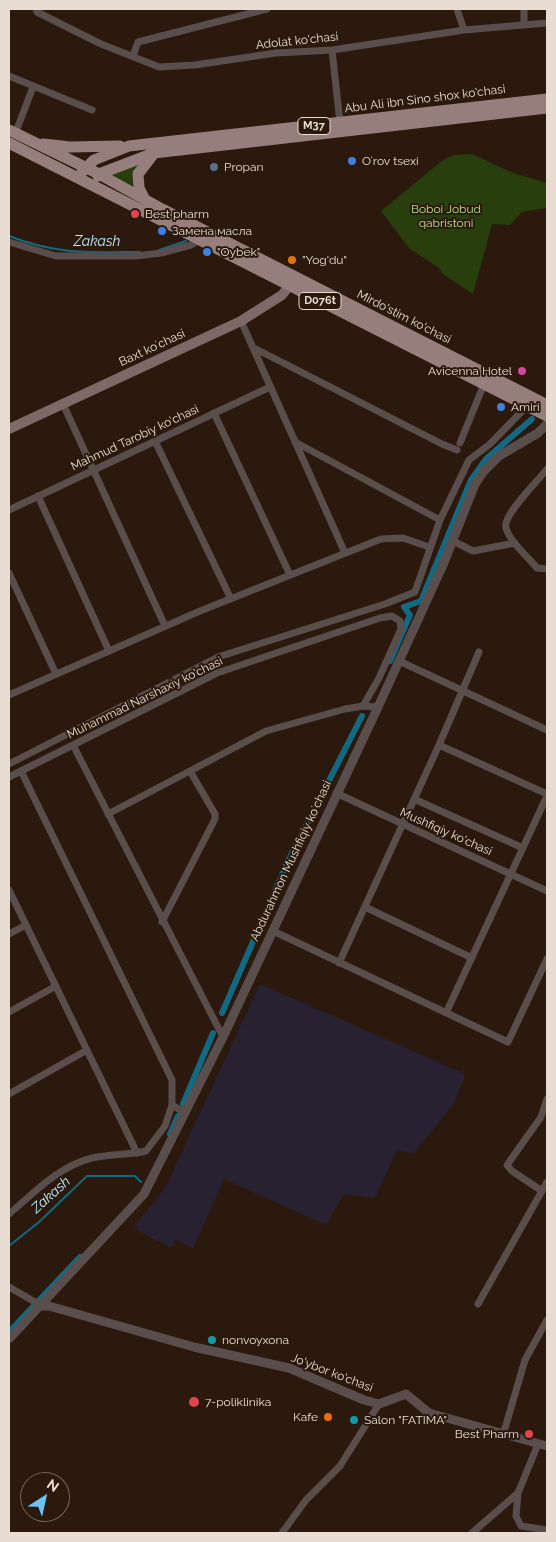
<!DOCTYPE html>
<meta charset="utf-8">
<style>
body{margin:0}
#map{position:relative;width:556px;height:1542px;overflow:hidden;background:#2a190c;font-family:Raleway,sans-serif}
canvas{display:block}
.frame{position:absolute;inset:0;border:10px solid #e8dcd3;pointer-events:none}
.north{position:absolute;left:20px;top:1472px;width:50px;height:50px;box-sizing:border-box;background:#2a190c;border:1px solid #76675c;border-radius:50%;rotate:35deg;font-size:14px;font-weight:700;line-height:20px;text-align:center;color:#e8dcd3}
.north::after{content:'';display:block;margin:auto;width:18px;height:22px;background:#6ec2f3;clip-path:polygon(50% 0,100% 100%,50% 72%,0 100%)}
</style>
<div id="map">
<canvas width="556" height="1542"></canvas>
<div class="frame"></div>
<div class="north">N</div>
</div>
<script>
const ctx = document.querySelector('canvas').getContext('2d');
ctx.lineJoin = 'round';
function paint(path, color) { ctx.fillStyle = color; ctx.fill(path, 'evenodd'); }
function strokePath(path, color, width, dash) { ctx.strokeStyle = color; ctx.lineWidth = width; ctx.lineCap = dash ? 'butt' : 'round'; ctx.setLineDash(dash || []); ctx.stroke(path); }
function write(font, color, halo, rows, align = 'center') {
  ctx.font = font + ' Raleway,sans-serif'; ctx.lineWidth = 4; ctx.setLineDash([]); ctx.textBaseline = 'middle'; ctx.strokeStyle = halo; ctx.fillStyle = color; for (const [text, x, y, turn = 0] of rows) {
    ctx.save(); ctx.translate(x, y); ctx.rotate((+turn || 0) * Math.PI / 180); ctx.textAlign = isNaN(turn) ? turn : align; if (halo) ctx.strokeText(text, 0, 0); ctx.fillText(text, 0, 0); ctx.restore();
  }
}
paint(new Path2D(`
 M260,984L463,1073L465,1076L454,1104L413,1154L397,1150L375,1198L344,1194L326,1225L224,1179L193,1249L176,1239L171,1248L133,1228L165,1188Z`), '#272131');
paint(new Path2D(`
 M472,154L513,173L547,183V208L522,212L510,225L492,224L473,294L444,275L439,268L409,248L381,211L443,160L454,155Z
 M138,164L134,171L132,188L110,176V172Z`), '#283f0d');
strokePath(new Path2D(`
 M9,236C57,255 90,252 140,252
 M159,250L186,241
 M9,1246L39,1222L87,1176H135L141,1182`), '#136981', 2);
strokePath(new Path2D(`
 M390,661L410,615L404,607L421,601L471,480L486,459L532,419
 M222,1013L289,859L362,716
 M183,1104L213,1033
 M170,1134L178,1116
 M9,1332L80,1257`), '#136981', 6);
strokePath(new Path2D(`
 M36,9L37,12L101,44L159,67L195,65L276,53L332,50L464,30L547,23
 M457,9L464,30
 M524,9V25
 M332,50L340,123
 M133,56L138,42L267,9
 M9,76L92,110
 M15,134L33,87
 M9,242L56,256H136L161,253L191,245L198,241
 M241,321L345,553
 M256,349L442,444L457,450
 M63,404L165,626
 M214,413L290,575
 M155,441L231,599
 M295,442L440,520
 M460,443L484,384
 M547,469C539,480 502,515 506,528C510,542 528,557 537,568L547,569
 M38,496L109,651
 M9,510L270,387
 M453,541L473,551L515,543
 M9,573L56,674
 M399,661L547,730
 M9,695L200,611L381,539L403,538L429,547
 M73,745L223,1037
 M439,745L547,794
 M9,764L218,657L385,604L415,592L440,520L469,460L490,444L527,406
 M21,771L172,1080V1105L185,1113
 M9,777L217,673L380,618L392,616L400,621L401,629L379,678L363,706
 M336,793L547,891
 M414,799L523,848
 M108,814L266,731L345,709L363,706L378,707
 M9,890L137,1153
 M365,907L472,958
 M162,922L215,819V814L190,771
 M273,931L508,1042L547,959
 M9,934L26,925
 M339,963L439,745L479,652
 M9,1012L56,986
 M446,1013L547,796
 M9,1094L87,1050
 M542,1191L512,1171L507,1165L541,1117L547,1099
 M9,1214C34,1193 59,1166 92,1158C110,1154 129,1155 146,1151L165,1126L172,1105
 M9,1287L42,1306
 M478,1304L547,1182
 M503,1435L525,1360L547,1320
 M518,1493L516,1516L521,1526L547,1530
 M282,1533L306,1500L340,1466L379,1404
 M472,1533L518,1493L538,1444`), '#5a4e4d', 7);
strokePath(new Path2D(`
 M42,1306H49L194,1347L289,1368L364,1400L379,1404L406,1394L429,1413L547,1446
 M9,1339L144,1194L223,1037L378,707L443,565L475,484L484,471L499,456L538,433L547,424`), '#5a4e4d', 9);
strokePath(new Path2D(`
 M9,429L241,321L282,295L294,280`), '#7c6968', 10);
strokePath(new Path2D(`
 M9,130L99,174L162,209L547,405
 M9,143L547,416
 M43,144L70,147L120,146
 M82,172L94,160L129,146L547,99
 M98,176L99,174L154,153L547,108
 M144,198L139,188L138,174L152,156`), '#967e7c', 11);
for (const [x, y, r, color] of [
 [352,161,5,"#3f7fe0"],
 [214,167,5,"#5c6f8a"],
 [135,214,5,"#e0444e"],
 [162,231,5,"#3f7fe0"],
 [207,252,5,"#3f7fe0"],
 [292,260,5,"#e8710a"],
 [522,371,5,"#d1479c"],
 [501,407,5,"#3f7fe0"],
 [212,1340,5,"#0f9aa8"],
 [194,1402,6,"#e0444e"],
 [328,1417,5,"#e8710a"],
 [354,1420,5,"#0f9aa8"],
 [529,1434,5,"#e0444e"]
]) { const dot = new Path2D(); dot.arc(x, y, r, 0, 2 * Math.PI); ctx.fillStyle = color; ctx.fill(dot); strokePath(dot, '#2a190c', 2); }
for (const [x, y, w] of [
 [314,126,32],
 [320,301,42]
]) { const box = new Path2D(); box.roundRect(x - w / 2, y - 8.5, w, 17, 4); ctx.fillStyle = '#2a190c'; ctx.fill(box); strokePath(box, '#e8dcd3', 1); }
write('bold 11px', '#e8dcd3', null, [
 ["M37",314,126],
 ["D076t",320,301]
]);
write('12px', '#e8dcd3', '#2a190c', [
 ["Adolat ko'chasi",297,41,-6],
 ["Abu Ali ibn Sino shox ko'chasi",425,99,-7],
 ["Mirdo'stim ko'chasi",404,317,27],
 ["Baxt koʻchasi",152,348,-25],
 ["Mahmud Tarobiy ko'chasi",135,438,-25],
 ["Muhammad Narshaxiy ko'chasi",145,698,-26],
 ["Mushfiqiy ko'chasi",446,832,24],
 ["Abdurahmon Mushfiqiy koʻchasi",291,861,-65],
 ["Jo'ybor ko'chasi",332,1373,21]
]);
write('12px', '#e8dcd3', '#2a190c', [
 ["Oʻrov tsexi",362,161],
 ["Propan",224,167],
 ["Best pharm",145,214],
 ["Замена масла",172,231],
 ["\"Oybek\"",217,252],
 ["\"Yog'du\"",302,260],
 ["Avicenna Hotel",512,371,"right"],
 ["Amiri",511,407],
 ["nonvoyxona",222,1340],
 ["7-poliklinika",205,1402],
 ["Kafe",318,1417,"right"],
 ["Salon \"FATIMA\"",364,1420],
 ["Best Pharm",519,1434,"right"]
], 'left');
write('12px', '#b4e585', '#2a190c', [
 ["Boboi Jobud",446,209],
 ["qabristoni",446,223]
]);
write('italic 14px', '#bcebfc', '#2a190c', [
 ["Zakash",97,242],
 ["Zakash",51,1195,-42]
]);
</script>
